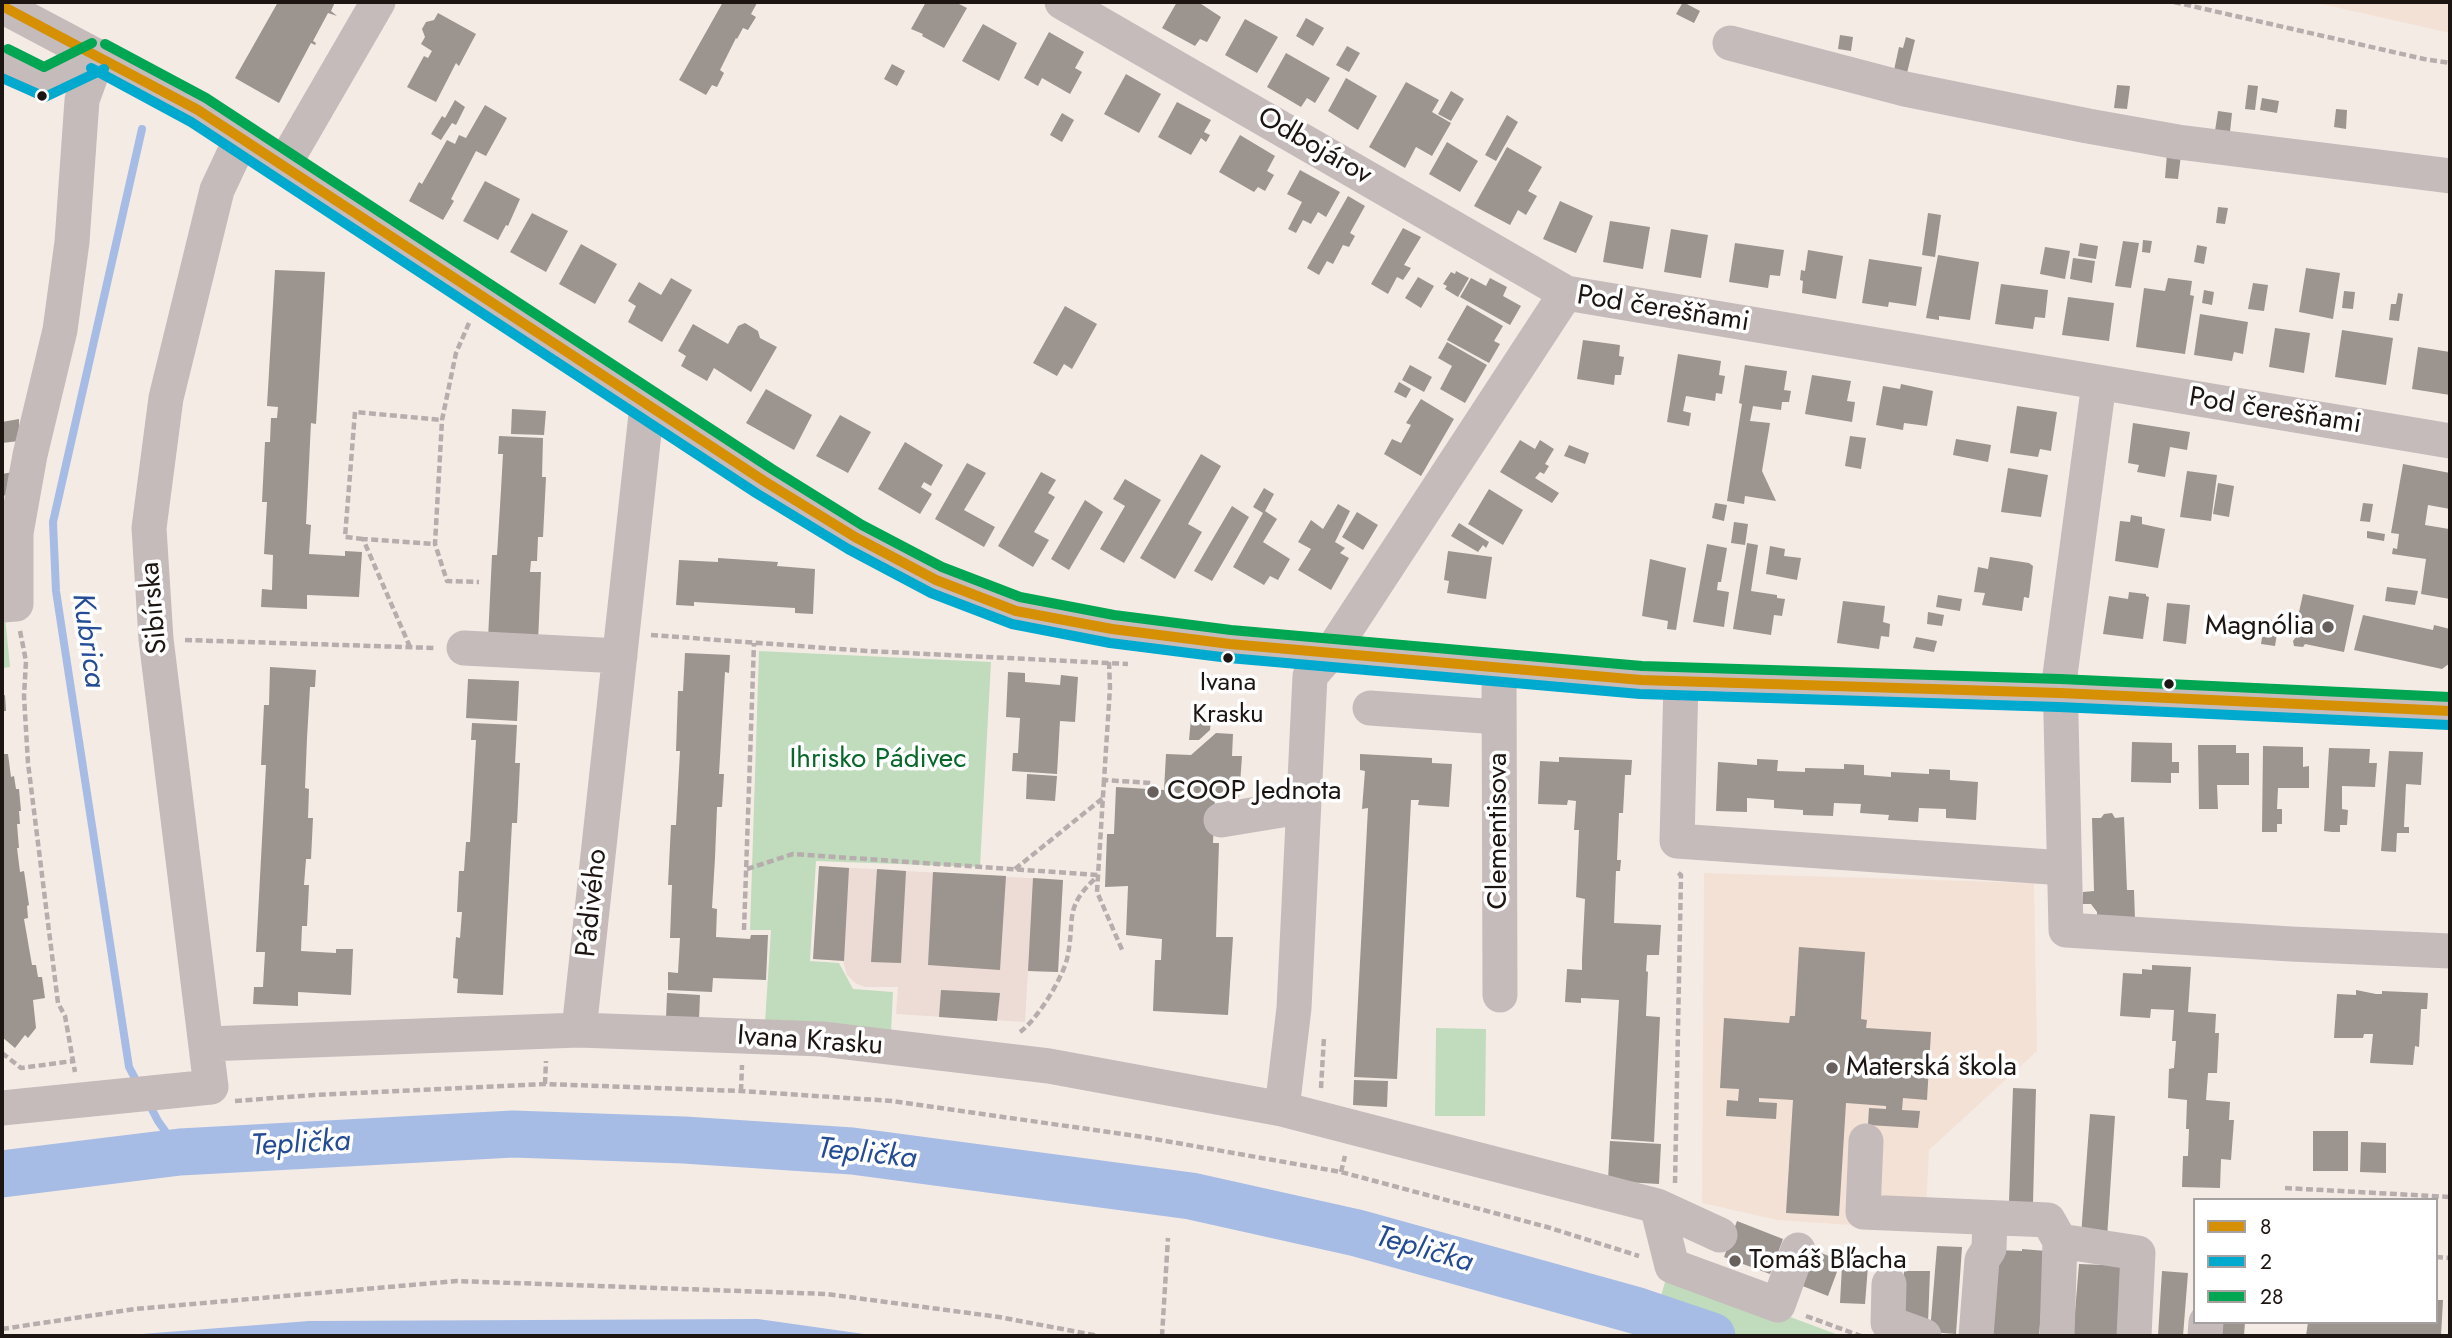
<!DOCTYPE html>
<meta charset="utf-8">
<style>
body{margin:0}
#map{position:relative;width:2452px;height:1338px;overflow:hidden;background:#f5ebe5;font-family:Jost,sans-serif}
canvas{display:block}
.frame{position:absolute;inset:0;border:4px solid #1c1512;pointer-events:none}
.legend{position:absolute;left:2193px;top:1198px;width:245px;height:126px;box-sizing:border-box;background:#fff;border:2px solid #a4a1a0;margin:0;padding:9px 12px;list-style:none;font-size:21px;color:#1c1512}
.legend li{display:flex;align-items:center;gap:14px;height:35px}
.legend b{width:35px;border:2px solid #a4a1a0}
</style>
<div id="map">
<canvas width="2452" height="1338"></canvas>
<div class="frame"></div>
<ul class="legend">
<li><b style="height:9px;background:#d69003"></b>8</li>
<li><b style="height:9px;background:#00a9ce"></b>2</li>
<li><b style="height:9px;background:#00a651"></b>28</li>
</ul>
</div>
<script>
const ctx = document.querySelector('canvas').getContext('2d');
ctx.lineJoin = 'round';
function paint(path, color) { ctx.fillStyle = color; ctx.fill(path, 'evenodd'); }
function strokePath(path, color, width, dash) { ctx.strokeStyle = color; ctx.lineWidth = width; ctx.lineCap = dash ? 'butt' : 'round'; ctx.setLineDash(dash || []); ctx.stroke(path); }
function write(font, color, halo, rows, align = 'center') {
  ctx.font = font + ' Jost,sans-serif'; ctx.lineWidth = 7; ctx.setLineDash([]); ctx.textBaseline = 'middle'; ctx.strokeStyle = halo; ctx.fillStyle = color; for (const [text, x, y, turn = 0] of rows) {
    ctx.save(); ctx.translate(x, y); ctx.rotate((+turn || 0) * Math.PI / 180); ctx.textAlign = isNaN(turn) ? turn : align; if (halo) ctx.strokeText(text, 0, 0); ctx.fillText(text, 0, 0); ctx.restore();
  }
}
paint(new Path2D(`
 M819,866L1063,880L1058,972L1028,971L1025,1022L896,1014L898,987H865L855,983L847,975L843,961L813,959Z`), '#eddbd6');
paint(new Path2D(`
 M2313,2H2450V33Z
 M1704,873L2034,883L2037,1051L1929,1150L1925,1230L1777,1220L1702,1203Z`), '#f3e1d5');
paint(new Path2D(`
 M2,616H5L10,667L2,668Z
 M759,651L991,662L980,867L816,861L810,961L839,963L853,989L893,992L891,1032L765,1022L771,930H750Z
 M1436,1028L1486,1029L1485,1116H1435Z
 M1668,1271L1841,1336H1650Z`), '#c0dcbd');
paint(new Path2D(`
 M758,1319L878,1336H116L309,1321Z`), '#a7bce5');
strokePath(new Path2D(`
 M138,1084L129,1067L56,591L53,522L142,129
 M148,1102L158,1121L180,1152`), '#a7bce5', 8);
strokePath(new Path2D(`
 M2,1174L180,1152L513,1134L684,1140L852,1151L1191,1196L1357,1233L1638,1311L1712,1336`), '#a7bce5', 47);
paint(new Path2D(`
 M278,2H335L331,11L337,16L328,13L313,41L316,43L315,45L311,43L279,103L235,78Z
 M723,2H755L757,3L751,14L756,17L748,30L743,28L737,39L736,38L720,70L724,73L717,87L712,85L706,95L679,80Z
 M926,2H960L959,4L967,8L944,48L922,36L923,34L911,29Z
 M1177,2H1198L1221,17L1207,42L1200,39L1195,46L1162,28Z
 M1683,2L1700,11L1694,23L1676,14Z
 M438,13L476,34L459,66L456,63L436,102L407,87L424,56L428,58L432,51L421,44L425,37L422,29L426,22L434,20Z
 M1306,18L1324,28L1313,46L1296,36Z
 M1245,19L1278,37L1257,73L1225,55Z
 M983,24L1017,43L999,81L962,61Z
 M1049,32L1084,52L1075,68L1082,72L1070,94L1042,78L1038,86L1024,78Z
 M1840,35L1853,37L1851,51L1838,49Z
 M1906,37L1915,40L1907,73L1894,70L1899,47L1903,48Z
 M1347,46L1360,53L1349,72L1336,65Z
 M1286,53L1330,78L1315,103L1307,98L1301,107L1267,87Z
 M892,64L905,71L897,86L884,79Z
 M1126,74L1161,94L1139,133L1104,114Z
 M1346,78L1377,96L1358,130L1328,111Z
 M1406,82L1439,100L1432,112L1451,123L1432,156L1416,147L1405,168L1369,147Z
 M2117,85L2130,86L2127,109L2114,108Z
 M2248,85L2258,86L2255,110L2245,109Z
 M1451,91L1464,99L1451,121L1438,114Z
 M2262,98L2279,101L2277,113L2260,110Z
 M455,100L465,107L456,125L452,123L441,140L431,134L442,116L445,118Z
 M1177,102L1211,120L1204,132L1210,135L1206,142L1201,138L1191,155L1158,137Z
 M485,105L507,118L486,156L476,151L451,199L454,201L443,220L409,201L419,182L422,184L447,140L455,144L459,135L466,138Z
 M2336,109L2347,110L2346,129L2334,127Z
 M2218,111L2232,113L2230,132L2215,131Z
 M1062,113L1074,120L1062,142L1050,135Z
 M1507,115L1518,122L1496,161L1485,155Z
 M1240,135L1275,156L1267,171L1274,175L1265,191L1258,187L1254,192L1219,172Z
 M1447,142L1478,161L1460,192L1429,174Z
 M1507,147L1542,167L1528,191L1537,196L1526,215L1518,210L1510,225L1474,206Z
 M2167,154L2181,155L2178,179L2165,178Z
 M1300,170L1340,192L1326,217L1318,212L1311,224L1303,220L1296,233L1288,229L1302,202L1287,194Z
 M485,181L520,199L508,226L506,225L498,240L463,221Z
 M1348,196L1365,206L1350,233L1355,236L1349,247L1343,245L1333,264L1327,261L1319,275L1307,268Z
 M1560,201L1593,216L1576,253L1543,239Z
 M2218,207L2228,208L2225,224L2216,223Z
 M532,213L568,231L546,272L510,252Z
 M1928,213L1941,215L1935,257L1922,255Z
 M1610,221L1650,227L1643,269L1603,262Z
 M1403,228L1421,237L1404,265L1411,268L1403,280L1397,277L1388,294L1371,284Z
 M1671,229L1708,235L1701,278L1664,272Z
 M2143,240L2152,241L2150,253L2142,252Z
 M2123,241L2139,243L2131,288L2115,286Z
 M1735,243L1784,250L1780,276L1770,275L1768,288L1729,282Z
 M2080,243L2098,246L2096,259L2078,256Z
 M581,244L617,264L595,304L559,284Z
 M2197,245L2207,247L2204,264L2194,262Z
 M2045,247L2070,251L2065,279L2040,274Z
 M1808,250L1843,256L1836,299L1802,293L1803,281L1800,280L1801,270L1805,271Z
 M1938,255L1979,262L1970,320L1939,316V320L1926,318Z
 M2073,258L2095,261L2092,283L2070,279Z
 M1869,259L1922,267L1916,306L1889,302L1888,307L1862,303Z
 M2306,268L2340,273L2333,319L2299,312Z
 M275,270L325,272L316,424L311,423L306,524L311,525L309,554L345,556V551L362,552L359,597L307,595V609L261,607L262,589L272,590L273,555L264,554L267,502H262L265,442H270L271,418H277L278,407L267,406Z
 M1456,271L1469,278L1458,297L1445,289L1447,286L1443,284L1451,272L1455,274Z
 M1418,277L1434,286L1421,308L1405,298Z
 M671,278L692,290L662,342L628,322L636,306L628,301L639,282L661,295Z
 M1471,278L1486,286L1490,278L1507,287L1503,296L1521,306L1510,325L1460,297Z
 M2168,278L2192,281L2190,295L2194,296L2185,354L2136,347L2144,288L2165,291Z
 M2253,283L2268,285L2264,311L2248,309Z
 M2001,284L2048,290L2045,318L2035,317L2033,329L1995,324Z
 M2204,290L2214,292L2212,305L2202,303Z
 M2344,291L2355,292L2353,309L2342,308Z
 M2398,293L2403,294L2399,321L2389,320L2391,304H2396Z
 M2068,297L2114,303L2109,341L2062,335Z
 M1467,305L1503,326L1494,341L1500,344L1489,363L1447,340Z
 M1065,306L1097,324L1072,369L1064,364L1057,376L1033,363Z
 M2200,314L2248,322L2243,354L2234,352L2232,361L2194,355Z
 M745,323L758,331L760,338L777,347L751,392L714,368L707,381L681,366L686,356L678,351L693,324L728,344L738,326Z
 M2275,328L2310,333L2304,373L2269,367Z
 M2342,330L2393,338L2386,385L2335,377Z
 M1583,340L1620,345L1619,356L1624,357L1621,375H1615L1614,385L1577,379Z
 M1447,342L1487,365L1465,403L1440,389L1452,366L1438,358Z
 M2418,347L2450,352V395L2412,389Z
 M1678,354L1721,361L1719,375L1725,376L1722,394L1716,393L1715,401L1686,396L1683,411L1691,413L1689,426L1667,422Z
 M1410,365L1432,377L1424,392L1402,380Z
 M1745,365L1787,371L1784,390L1791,391L1789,402H1782L1781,410L1753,406L1750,421L1770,423L1762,471L1776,501L1745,496L1744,504L1727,501L1742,404L1739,403Z
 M1812,375L1851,381L1847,401L1855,402L1852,422L1805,414Z
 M1399,382L1411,389L1406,398L1394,392Z
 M1901,384L1933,391L1927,426L1904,423L1903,430L1876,425L1883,386L1900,389Z
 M766,389L812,415L794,450L746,423Z
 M1421,399L1454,419L1421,476L1384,454L1392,439L1401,443L1411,425L1406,423Z
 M2017,406L2057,412L2051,451L2040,449L2038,457L2010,453Z
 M512,409L546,411L544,435L511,434Z
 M840,415L871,432L848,473L816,456Z
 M19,419V441L2,443V422Z
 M2133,423L2190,432L2187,450L2170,447L2165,477L2137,472L2139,465L2128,463Z
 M499,436L543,438L542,477H546L543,537H538L537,561H531L530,572H541L538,642L488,639L492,555H497L501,490L503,454H498Z
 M1850,436L1866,438L1861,469L1845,466Z
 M1956,439L1991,445L1988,462L1953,455Z
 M1520,440L1535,449L1540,440L1554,449L1545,464L1549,466L1544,474L1540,472L1535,478L1559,493L1552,503L1500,472Z
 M905,442L943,465L931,486L924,482L921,487L932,494L920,514L878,489Z
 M1569,445L1589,453L1585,464L1564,456Z
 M1201,454L1221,466L1188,524L1202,532L1175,579L1140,558Z
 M967,463L986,473L964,510L995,527L984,547L935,519Z
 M2403,464L2450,473V509L2428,505L2425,525L2449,529L2450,532V599L2421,594L2426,559L2392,554L2393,548L2397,549L2399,534L2391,533Z
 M2008,468L2048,475L2041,517L2001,512Z
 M2187,471L2217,475L2211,521L2180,517Z
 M13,472L11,494L2,496V474Z
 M1041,472L1056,480L1048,493L1055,497L1034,532L1049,540L1033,567L998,546Z
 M1125,479L1161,500L1124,563L1100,549L1125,506L1113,499Z
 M2218,483L2234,486L2229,517L2213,514Z
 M1264,488L1274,494L1265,511L1277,519L1263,542L1290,559L1278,580L1270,576L1264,585L1233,567L1263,513L1253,507Z
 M1489,489L1523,510L1503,545L1468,524Z
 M1085,500L1103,512L1069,570L1051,559Z
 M1715,503L1727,505L1724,521L1712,518Z
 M2363,503L2373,504L2370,522L2360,521Z
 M1338,504L1350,511L1335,542L1345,548L1340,553L1349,558L1331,590L1298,570L1311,549L1298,542L1311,520L1323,529Z
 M1232,506L1249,517L1212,581L1194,571Z
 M1357,512L1378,525L1363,550L1342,537Z
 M2131,515L2142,517V524L2165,529L2158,568L2115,561L2120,521L2130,522Z
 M1734,522L1748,524L1745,545L1731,543Z
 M1459,523L1489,542L1486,548L1483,545L1478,552L1451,536Z
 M2367,531L2385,534L2384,541L2367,538Z
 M1747,543L1758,545L1751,591L1777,595V598L1785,599L1782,616L1774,615L1771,635L1733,629Z
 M1707,544L1727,548L1721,582H1718L1717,590L1729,592L1724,627L1693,622Z
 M1770,546L1785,549L1784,556L1801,558L1797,580L1766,574Z
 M1448,551L1492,557L1486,599L1447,593L1449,581L1444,580Z
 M1990,557L2029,563L2033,566L2029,598L2024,597L2022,611L1982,605L1985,593L1974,592L1978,567L1988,569Z
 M718,558L778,562L777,566L815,569L813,614L795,613V608L694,602V606L676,605L679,560L718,562Z
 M1650,559L1686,568L1676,630L1667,629L1668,621L1642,616Z
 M2387,587L2418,591L2415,605L2385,601Z
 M2129,592L2146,594V596L2149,597L2143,639L2103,634L2109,596L2128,599Z
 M2303,594L2354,605L2344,652L2305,644L2303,647L2294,646L2293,641L2296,637L2294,635Z
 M1938,595L1962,599L1960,611L1936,607Z
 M1843,601L1885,606L1883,622L1890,624L1889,637L1881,636L1879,649L1837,643Z
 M2167,603L2190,605L2186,644L2163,641Z
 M1928,612L1944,615L1942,626L1927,624Z
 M2363,615L2433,630L2434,625L2450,629V663L2442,669L2354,650Z
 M2265,619L2279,621L2275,646L2261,644Z
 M1916,637L1937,641L1934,652L1913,648Z
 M685,653L730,655L729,673L725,672L719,774H724L723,791L722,807H717L715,858L712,908L717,909L716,937L750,939L751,935H768L766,980L713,978L712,992L668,990V972L678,973L680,938H670L672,885H668L671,825H676L680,751H676L678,691H683Z
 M270,667L316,670L315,687H310L307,738L305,788L309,789L308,818H313L311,859H306L304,885H309L307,926H302L301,951L336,953V949H353L351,995L298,992V1006L253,1004L254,987H263L265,952H256L266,765H261L264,705H269Z
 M1008,672L1025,673V682L1060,685L1061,675L1078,677L1075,722L1060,721L1057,774L1012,771L1013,753H1018L1020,718L1006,717Z
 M468,679L519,681L517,721L466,718Z
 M5,695L6,711H2V696Z
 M1191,719L1211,720L1210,730L1199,740H1189Z
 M472,723L517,725L515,763H520L517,823H512L503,995L457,993L458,979L453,978L456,937L460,938L462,912H457L459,871H464L466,842H470L476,740H471Z
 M1216,733L1233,734L1232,756H1242L1239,798L1215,797L1213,843H1219L1216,937H1233L1228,1015L1153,1011L1155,960H1161L1162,939L1126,935L1128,886L1105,887L1107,834H1114L1116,787L1164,790L1166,754L1191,755Z
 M2132,742L2172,743V762H2179V773H2171V783L2131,782Z
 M2198,745H2236V753H2249V785H2217L2218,809H2199Z
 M2263,746L2303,747V767L2309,766V788H2278L2277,809H2282V824H2277V832H2262Z
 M2329,748L2370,749L2369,763H2377L2375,787L2342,786V809L2348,810L2347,825H2340V832H2332L2324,831Z
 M2389,751L2423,752L2421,785L2406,784L2404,827H2409V833H2397L2396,852L2381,851Z
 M2,754H8L11,777L14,776L16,789H19L21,811H19L20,824H17L19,848H17L20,872L24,871L29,905L27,906L28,918L24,919L32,965H36L38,977H42L45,998L33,1000L36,1028L28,1038L25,1035L15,1048L2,1037Z
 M1360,754L1432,758V763L1452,764L1449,807L1418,805L1419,800H1411L1397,1079L1354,1077L1368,808L1362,809L1365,771L1360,770Z
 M1559,757L1632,760L1631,775H1625L1623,813H1619L1617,860H1621L1620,871H1616L1614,923L1661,925L1659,955H1647L1646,971L1648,972L1646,1016L1660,1017L1654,1142L1611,1139L1619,1000L1581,998V1003L1565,1002L1567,969L1582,970V959L1585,899L1576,897L1579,830H1574L1576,801L1568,800L1567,805L1538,804L1540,761L1559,762Z
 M1757,759L1778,760L1777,771L1805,772V768L1844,769V764L1864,765V775L1891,777V772L1929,774V769L1950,770V780L1978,782L1976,820L1946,818V809L1919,808L1918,822L1888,820L1889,815L1860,813L1861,804L1834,803L1833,816L1803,815V810L1774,808V800L1747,798V812L1716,811L1718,762L1757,765Z
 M1027,774L1057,776L1055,801L1026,799Z
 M2112,813L2115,818L2124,817L2127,890H2134L2135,920L2097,919V912L2091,904H2082L2083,892L2094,891L2092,818H2101L2104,814Z
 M819,866L849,868L844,961L813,959Z
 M877,869L906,871L901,963L871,962Z
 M933,872L1006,876L1000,970L928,965Z
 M1033,878L1063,880L1058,972L1028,971Z
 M1799,947L1865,952L1861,1019L1867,1020L1866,1028L1931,1032L1927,1100L1903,1098L1902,1110L1920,1111L1918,1128L1868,1125L1869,1108L1886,1109V1106L1846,1103L1839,1216L1786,1213L1793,1100L1759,1098V1102L1777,1103L1776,1119L1726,1116L1727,1100L1738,1101L1739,1089L1720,1088L1724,1018L1789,1023L1790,1016H1795Z
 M2152,965L2191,967L2188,1012L2216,1014L2215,1033H2219L2217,1073H2208L2206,1100L2230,1102L2229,1120H2234L2231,1160L2221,1159L2220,1188L2182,1187L2183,1156H2188L2189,1129H2186L2187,1100L2168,1098L2169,1069L2174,1068L2176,1041H2172L2174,1010L2151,1009L2150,1018L2120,1016L2123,973L2142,974V969L2152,970Z
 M941,990L1000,993L997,1021L939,1017Z
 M2356,990L2376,994H2382V991L2428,993L2427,1009H2421L2419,1047L2415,1046L2413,1065L2370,1063L2373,1034H2364L2363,1038H2334L2337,994L2356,995Z
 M667,993L700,995L699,1020L666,1018Z
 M1354,1080L1388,1081L1387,1107L1353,1105Z
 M2013,1088L2036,1089L2033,1203L2009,1202Z
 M2090,1114L2115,1116L2107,1238L2081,1236Z
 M2313,1131H2348V1171H2313Z
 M1610,1141L1661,1144L1659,1184L1608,1181Z
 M2361,1142L2386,1143V1173L2360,1172Z
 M1737,1221L1783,1239L1770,1274L1724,1257Z
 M1937,1246L1962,1247L1956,1334L1930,1332Z
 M2022,1249L2046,1251L2039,1336H1990L1997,1250L2022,1251Z
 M1814,1250L1841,1261L1828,1296L1800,1285Z
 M2079,1264L2129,1266L2123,1336H2073Z
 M1842,1265L1868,1266L1865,1304L1840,1303Z
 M1904,1271H1930L1928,1324L1901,1322Z
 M2162,1271L2188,1273L2183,1336H2158Z
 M2436,1300H2443L2441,1336H2306L2308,1322H2436Z
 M2220,1322H2245L2244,1336H2219Z`), '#9b948f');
strokePath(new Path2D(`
 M2174,2L2424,59L2450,63
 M469,323L456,353L442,420L435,544L447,581L479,582
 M363,539L345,537L355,412L442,420
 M20,631L26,661L24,696L28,763L58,1003L65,1016L75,1072
 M651,635L867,651L1128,664
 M185,640L435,648
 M410,647L363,539L435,544
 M1109,662L1110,688L1104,780L1152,783
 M1104,780L1097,892L1123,952
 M747,869L793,854L1098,875
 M1015,869L1103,798
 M744,930L754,643
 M1020,1032C1037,1020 1062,979 1067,959C1076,919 1062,908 1098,876
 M2,1053L21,1068L73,1061
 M545,1084L546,1061
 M1321,1088L1324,1037
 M741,1091L742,1065
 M235,1101L314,1095L545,1084L741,1091L892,1101L1143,1137L1341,1172L1547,1227L1639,1256
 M1341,1172L1345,1156
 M1675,1183L1681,875L1677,872
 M2285,1188L2450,1197
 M2436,1257L2450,1258
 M1806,1316L1861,1336
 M2,1329L135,1309L457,1281L826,1294L999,1317L1099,1336
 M1162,1336L1168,1238`), '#b7adad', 4.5, [7, 3.5]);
strokePath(new Path2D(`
 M1062,2L1566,293L2450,441
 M2,6L198,110L764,481L855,537L936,580L1016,611L1112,629L1230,644L1641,680L2060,693L2450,711
 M1730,43L1905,89L2088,126L2178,142L2450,176
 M2,62L44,83L98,56
 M283,166L378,2
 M2099,383L2060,675L2066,930L2291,944L2450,951
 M2,605L16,604V533L30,455L60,330L72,242L82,100L98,56
 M464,648L620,656
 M1499,667L1500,995
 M1681,681L1677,841L2064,868
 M1370,708L1498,717
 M1221,820L1282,810L1304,798
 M579,1030L647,405
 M206,1044L579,1030L822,1039L1049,1066L1282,1109L1294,1008L1310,676L1332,651L1566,293
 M2,1108L211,1087L156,639L149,528L166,398L217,190L241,139
 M1282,1109L1657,1206L1720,1235
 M1866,1141L1863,1212L2048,1220L2060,1241L2057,1336
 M1657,1206L1672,1266L1778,1305L1798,1250
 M2060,1241L2138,1253L2134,1336
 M1889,1284L1888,1323L1924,1336
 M1976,1336L1982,1260L1989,1249L1990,1218
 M2205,1336L2206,1322`), '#c6bbbb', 35);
strokePath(new Path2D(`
 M2,6L198,110L764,481L855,537L936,580L1016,611L1112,629L1230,644L1641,680L2060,693L2450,711`), '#d69003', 10);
strokePath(new Path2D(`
 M91,68L191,122L756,493L848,549L931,593L1012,624L1110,643L1229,658L1640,694L2059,707L2449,725
 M2,78L45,97L104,69`), '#00a9ce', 10);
strokePath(new Path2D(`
 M105,44L206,98L772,469L862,525L942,567L1020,597L1114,615L1231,630L1642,666L2060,679L2450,697
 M8,49L44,67L92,43`), '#00a651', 10);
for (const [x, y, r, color] of [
 [42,96,6,"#1c1512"],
 [2328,627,7,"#68605c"],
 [1228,658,6,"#1c1512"],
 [2169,684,6,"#1c1512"],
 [1153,792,7,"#68605c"],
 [1832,1068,7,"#68605c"],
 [1735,1261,7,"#68605c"]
]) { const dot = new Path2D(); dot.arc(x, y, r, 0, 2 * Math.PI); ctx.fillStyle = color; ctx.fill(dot); strokePath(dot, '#fff', 2.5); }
write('26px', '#1c1512', '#fff', [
 ["Ivana",1228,684],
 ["Krasku",1228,716]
]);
write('28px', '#1c1512', '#fff', [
 ["Odbojárov",1314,147,30],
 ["Pod čerešňami",1663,310,9],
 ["Pod čerešňami",2275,412,9],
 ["Sibírska",155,608,-95],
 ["Clementisova",1499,831,-90],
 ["Pádivého",593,903,-84],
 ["Ivana Krasku",810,1042,4]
]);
write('28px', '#1c1512', '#fff', [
 ["Magnólia",2314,627,"right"],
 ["COOP Jednota",1167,792],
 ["Materská škola",1846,1068],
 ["Tomáš Bľacha",1749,1261]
], 'left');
write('28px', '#076829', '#fff', [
 ["Ihrisko Pádivec",878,760]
]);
write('italic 30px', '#244c94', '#fff', [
 ["Kubrica",87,641,82],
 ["Teplička",301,1145,-3],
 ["Teplička",867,1155,6],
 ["Teplička",1424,1251,16]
]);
</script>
